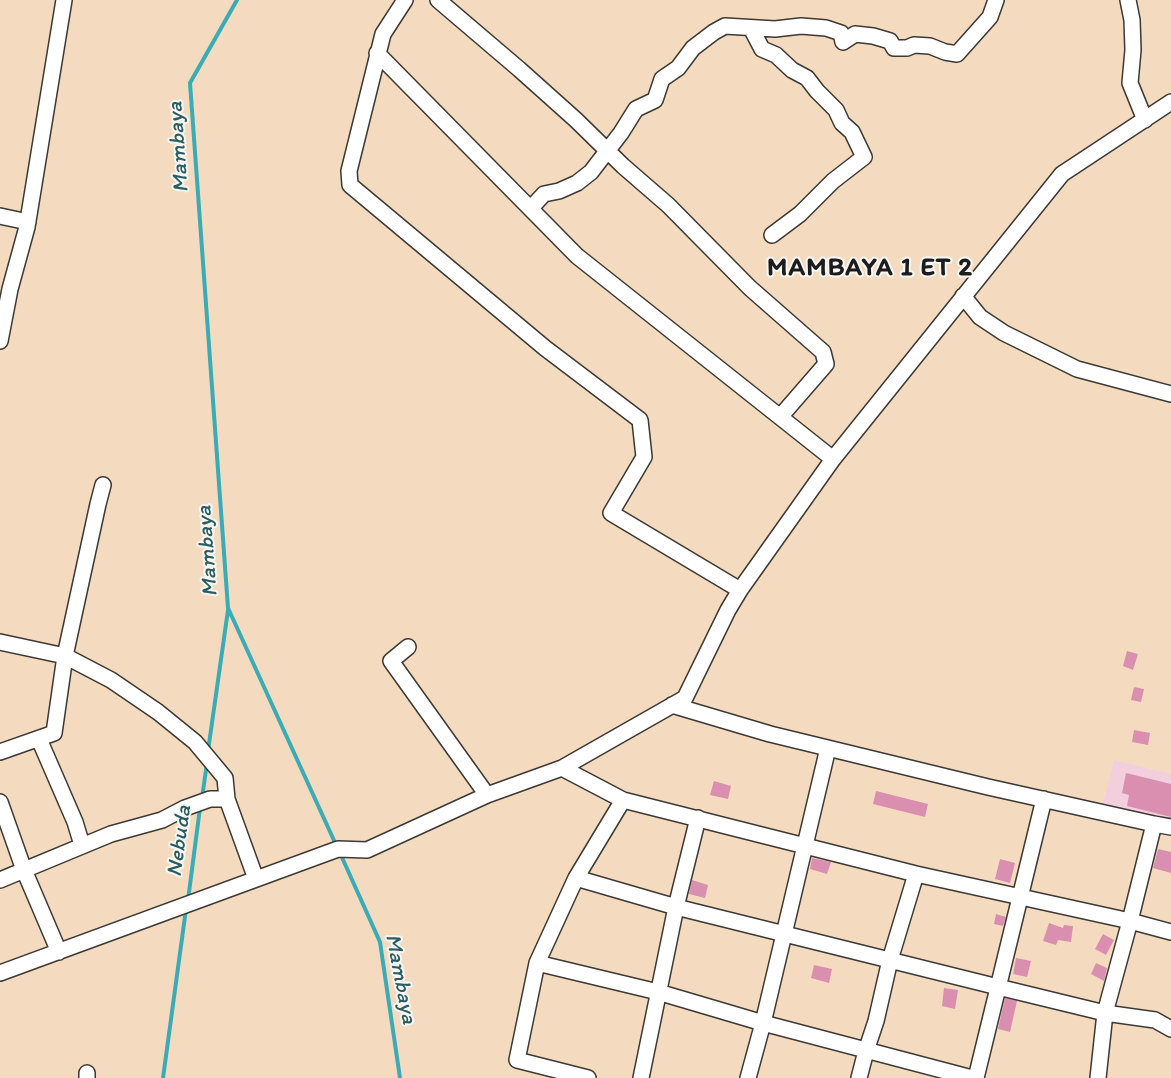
<!DOCTYPE html>
<style>
body{margin:0}
canvas{display:block;background:#f4dbbf}
</style>
<canvas width="1171" height="1078"></canvas>
<script>
const ctx = document.querySelector('canvas').getContext('2d');
ctx.lineJoin = 'round';
function paint(path, color) { ctx.fillStyle = color; ctx.fill(path, 'evenodd'); }
function strokePath(path, color, width, dash) { ctx.strokeStyle = color; ctx.lineWidth = width; ctx.lineCap = dash ? 'butt' : 'round'; ctx.setLineDash(dash || []); ctx.stroke(path); }
function write(font, color, halo, rows, align = 'center') {
  ctx.font = font + ' Itim,sans-serif'; ctx.lineWidth = 4; ctx.setLineDash([]); ctx.textBaseline = 'middle'; ctx.strokeStyle = halo; ctx.fillStyle = color; for (const [text, x, y, turn = 0] of rows) {
    ctx.save(); ctx.translate(x, y); ctx.rotate((+turn || 0) * Math.PI / 180); ctx.textAlign = isNaN(turn) ? turn : align; if (halo) ctx.strokeText(text, 0, 0); ctx.fillText(text, 0, 0); ctx.restore();
  }
}
paint(new Path2D(`
 M1114,760L1171,774V821L1103,804Z`), '#f3cfde');
strokePath(new Path2D(`
 M237,0L190,83L228,608L337,847
 M208,751L228,610
 M202,798L207,763
 M340,853L380,942L400,1078
 M188,900L200,808
 M163,1078L186,909`), '#3bacb5', 4);
paint(new Path2D(`
 M1127,651L1138,654L1133,670L1123,666Z
 M1134,687L1144,689L1141,702L1131,700Z
 M1134,730L1150,733L1148,745L1132,742Z
 M1126,773L1171,784V817L1127,806L1129,795L1122,793Z
 M714,781L731,786L728,799L710,795Z
 M876,791L928,804L925,817L873,804Z
 M1158,849L1171,852V873L1153,868Z
 M812,858L831,862L827,874L810,869Z
 M1000,859L1015,863L1010,883L995,879Z
 M692,880L708,885L705,898L689,894Z
 M996,914L1006,917L1003,926L994,924Z
 M1049,923L1063,928L1064,925L1073,926L1071,942L1058,940L1056,945L1043,941Z
 M1103,934L1114,940L1106,955L1095,949Z
 M1016,958L1031,961L1027,977L1013,974Z
 M1096,963L1107,968L1104,981L1091,974Z
 M814,965L832,969L829,983L811,978Z
 M944,988L958,990L955,1009L942,1006Z
 M1005,998L1017,1001L1010,1032L998,1029Z`), '#da8fb0');
const minor = new Path2D(`
 M405,0L383,34L349,171L350,185L545,348L640,420L644,457L611,513L740,590
 M438,0L519,69L576,120L623,166L668,205L750,288L823,352L826,364L780,417
 M1128,0L1132,20L1133,50L1130,83L1145,120
 M751,28L762,49L776,55L792,70L807,78L817,91L836,110L842,123L852,132L864,157L833,181L800,214L772,235
 M377,53L577,256L833,459
 M531,208L544,194L559,191L577,183L591,172L621,133L636,109L655,100L662,79L678,68L693,48L714,32L725,26L775,29L801,26L826,28L841,33L843,42L855,34L873,36L890,41L894,48H907L914,45L930,46L945,52L957,54L990,17L996,0
 M0,216L28,222
 M963,296L980,317L1004,333L1077,369L1171,394
 M0,341L10,289L27,227L64,0
 M0,642L65,656L111,680L158,712L195,742L225,778L227,799L256,879
 M408,647L391,661L487,795
 M672,705L770,734L988,787L1154,824
 M39,739L75,822L82,845
 M0,752L54,733L65,656L98,504L103,485
 M562,768L623,800L916,874L1130,921L1154,824L1171,827
 M0,802L24,870L59,952
 M576,878L676,907L998,987L1105,1013L1155,1020L1171,1029
 M0,880L111,834L162,820L185,808L210,799H227
 M537,963L658,992L763,1023L972,1078
 M0,973L338,849L367,850L487,795L562,768L685,698L728,610L740,590L833,459L1062,174L1171,102
 M87,1078V1073
 M588,1078L517,1060L537,963L576,878L623,800
 M641,1078L676,907L698,818
 M748,1078L763,1023L828,748
 M859,1078L866,1051L876,1021L890,960L916,874
 M976,1078L1044,799
 M1098,1078L1105,1013L1130,921L1171,932`);
strokePath(minor, '#3c3934', 18);
strokePath(minor, '#fff', 15);
write('italic 22px', '#2a5d61', '#f6f6f2', [
 ["Mambaya",179,147,-94],
 ["Mambaya",208,551,-94],
 ["Nebuda",180,841,-82],
 ["Mambaya",400,979,79]
]);
ctx.letterSpacing = '1px';
write('bold 26px', '#1c1c1c', '#f6f6f2', [
 ["MAMBAYA 1 ET 2",870,268]
]);
ctx.letterSpacing = '0px';
</script>
